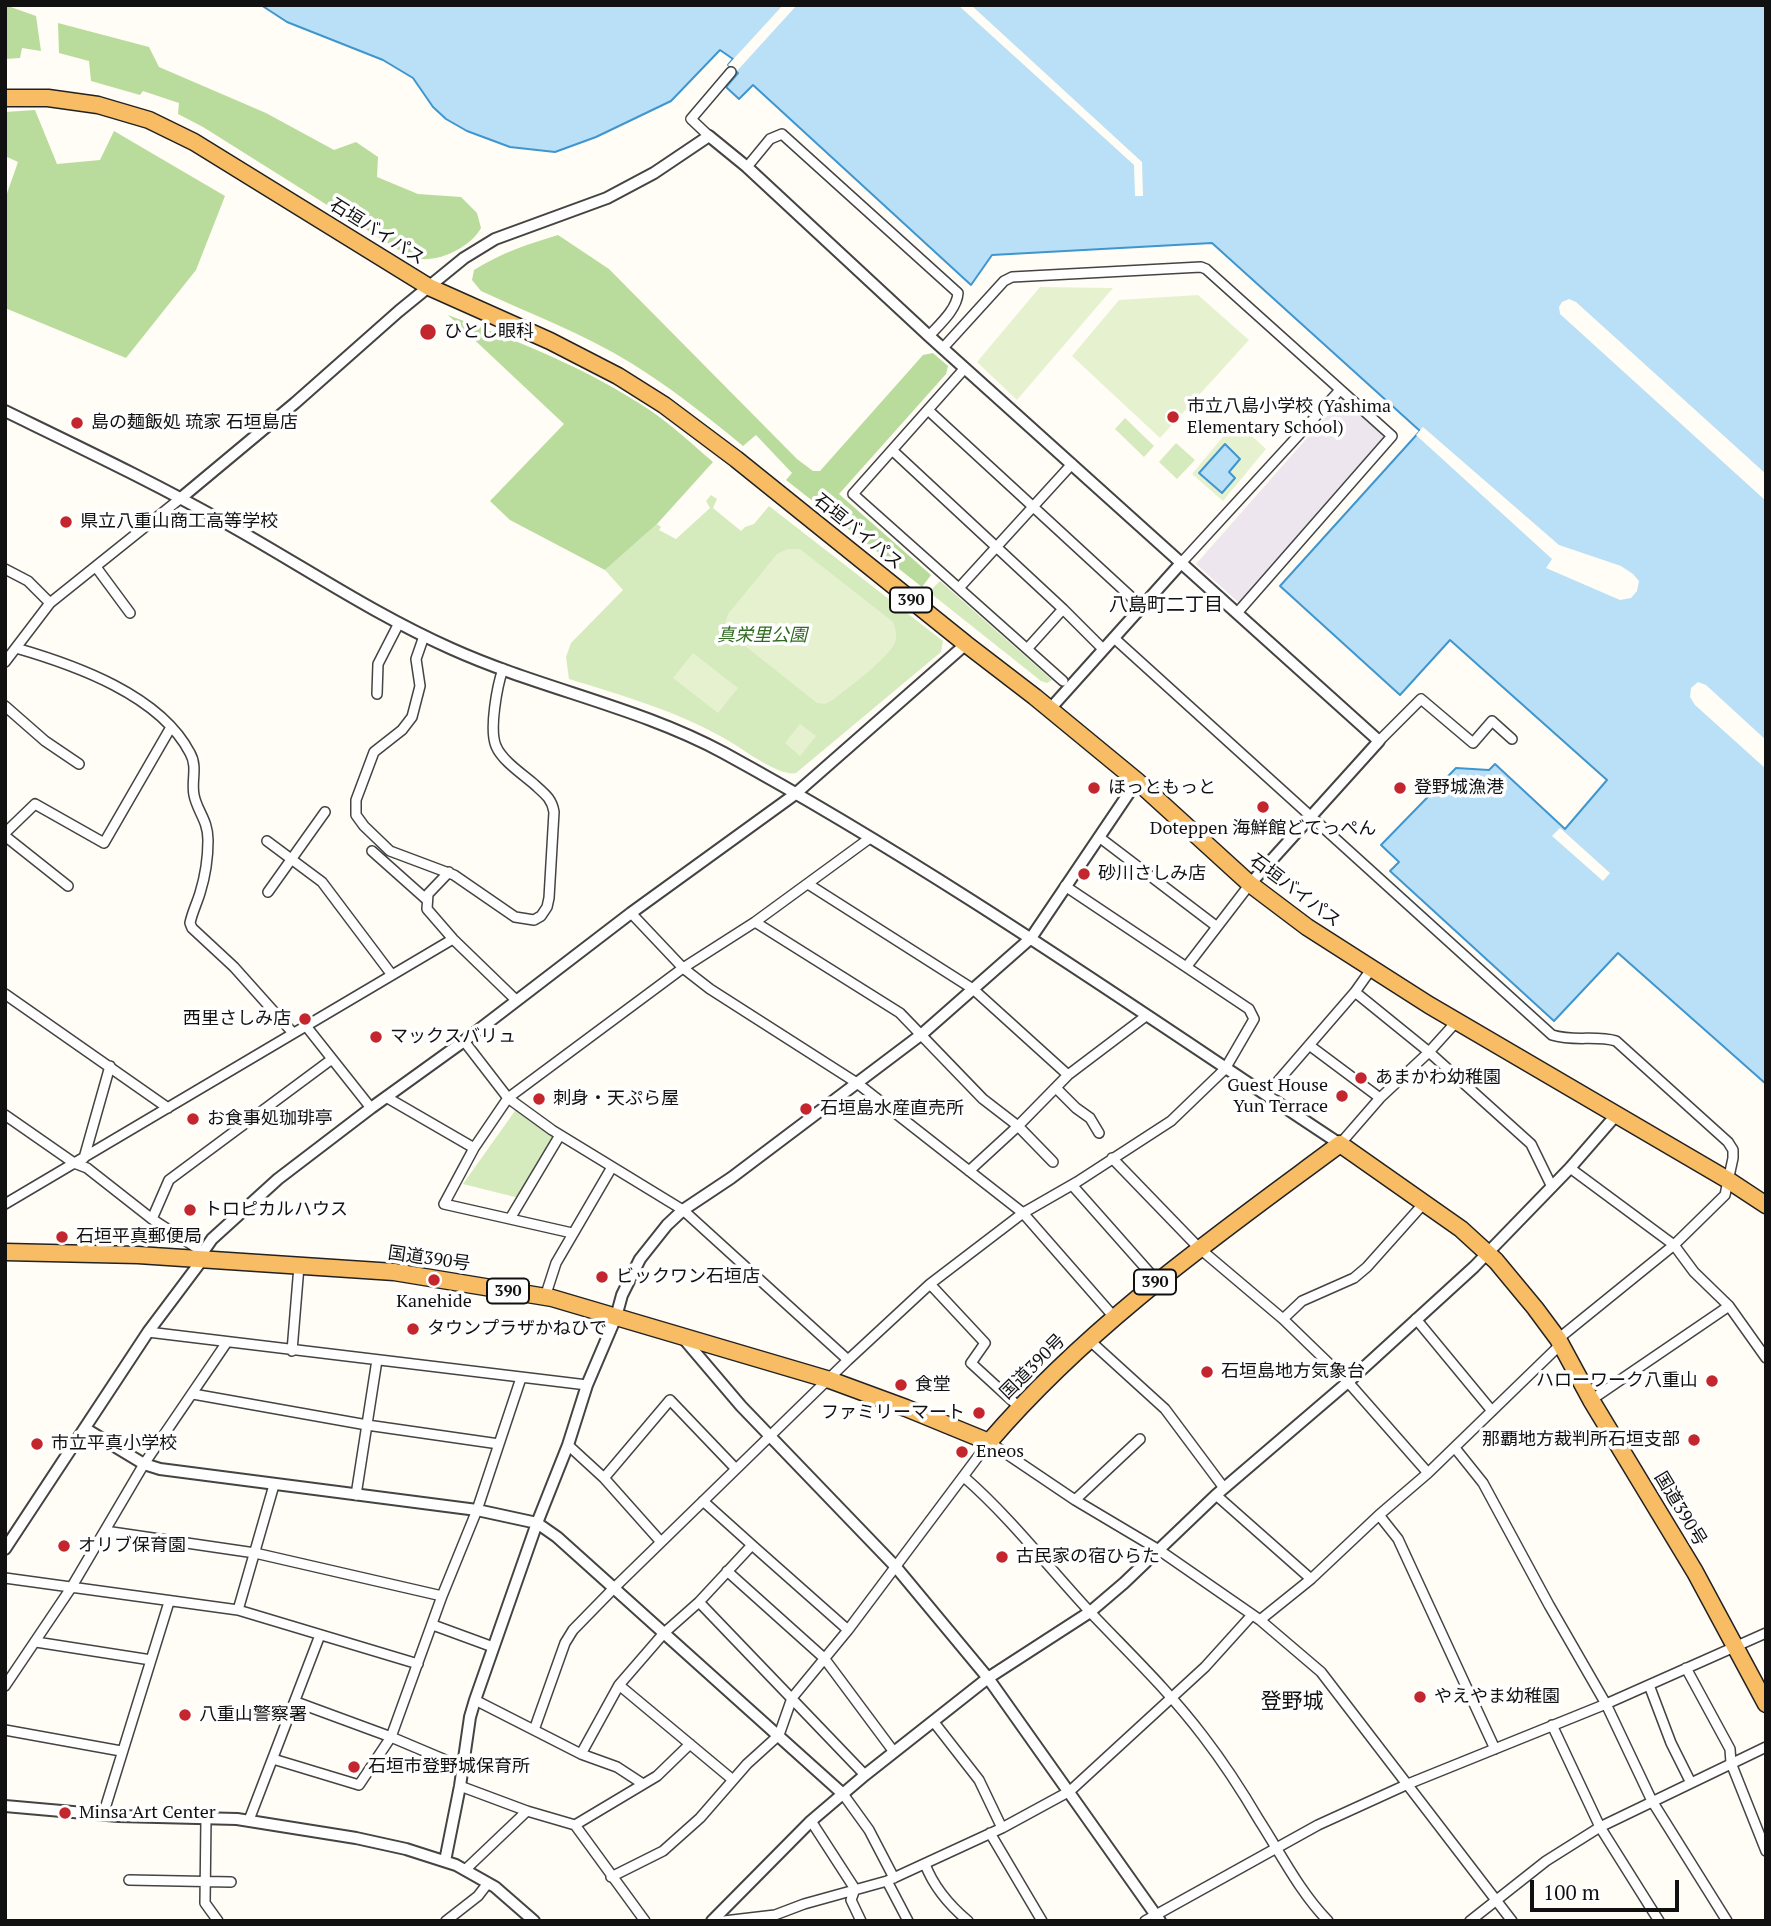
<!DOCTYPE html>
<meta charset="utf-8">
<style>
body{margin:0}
#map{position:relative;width:1771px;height:1926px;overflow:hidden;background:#fffdf5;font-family:"PT Serif",serif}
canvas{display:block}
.frame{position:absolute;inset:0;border:7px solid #111;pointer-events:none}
.scale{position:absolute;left:1530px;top:1880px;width:149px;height:32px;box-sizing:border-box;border:4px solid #111;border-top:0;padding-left:9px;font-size:21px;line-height:24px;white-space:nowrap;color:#111;-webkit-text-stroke:5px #fff;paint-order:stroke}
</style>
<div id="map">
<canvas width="1771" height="1926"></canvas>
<div class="frame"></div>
<div class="scale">100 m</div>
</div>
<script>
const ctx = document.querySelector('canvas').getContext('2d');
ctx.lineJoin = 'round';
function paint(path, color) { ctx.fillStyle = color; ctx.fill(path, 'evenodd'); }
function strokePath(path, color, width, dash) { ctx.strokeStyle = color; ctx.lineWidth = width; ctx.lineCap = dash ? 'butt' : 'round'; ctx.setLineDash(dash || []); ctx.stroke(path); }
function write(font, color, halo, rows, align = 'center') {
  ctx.font = font + ' "PT Serif","Noto Sans JP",serif'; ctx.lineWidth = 7; ctx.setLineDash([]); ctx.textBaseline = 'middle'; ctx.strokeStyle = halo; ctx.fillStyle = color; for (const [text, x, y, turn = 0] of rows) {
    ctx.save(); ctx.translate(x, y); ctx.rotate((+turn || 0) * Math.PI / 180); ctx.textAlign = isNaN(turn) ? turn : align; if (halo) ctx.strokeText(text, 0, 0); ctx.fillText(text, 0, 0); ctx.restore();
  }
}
paint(new Path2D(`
 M1343,397L1387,437L1239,603L1196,564Z`), '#eee6ef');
paint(new Path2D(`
 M1125,418L1154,446L1144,457L1115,429Z
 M1176,443L1195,460L1177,479L1159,462Z
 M711,495L717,499L713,508L741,531L745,527L754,524L769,506L943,641L941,652L796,773C780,777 744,750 729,741C680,712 624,696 569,679L566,657L571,643L623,590L605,570L657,524L661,527L659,530L676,539L710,508L706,501Z
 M940,581L1052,680L1047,683L1041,681L929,592Z
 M517,1108L556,1136L519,1198L463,1184Z`), '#d5ebbd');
paint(new Path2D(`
 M5,5L36,16L41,51L22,48L20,58L5,59Z
 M58,23L149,47L159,67L266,113L334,150L356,142L378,157L377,177L418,194L461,197L477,213L481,228C471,247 437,264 415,258C408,256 401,251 394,247L203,127L178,114L179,103L143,91L140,95L91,81L89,61L59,53Z
 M35,110L57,164L100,160L114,131L225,196L196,270L126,358L5,308V199L18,162L5,156V112Z
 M558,235L609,269L797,459L813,471H820L923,355L933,353L948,366L946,374L839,494L931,575L922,587L786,480L792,473L756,435L743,446C707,416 671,388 631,363C584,334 531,314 481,291L472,280L474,270C501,253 528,244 558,235Z
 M448,315C518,341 589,369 651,411C673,426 693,445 713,462L657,524L605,570L510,520L490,501L564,424Z`), '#b9dc9c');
paint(new Path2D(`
 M1040,287L1113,288L1017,400L977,362Z
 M1198,295L1249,340L1160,438L1072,356L1119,300Z
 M1236,421L1266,449L1223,501L1192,474Z
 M788,549H800L893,622C895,627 897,633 896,639C893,656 847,688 833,700L825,704L817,703L730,634L725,623L728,614L777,554Z
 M693,653L738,688L718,713L673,678Z
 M800,724L816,736L800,756L785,743Z`), '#e6f2cf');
const water = new Path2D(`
 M261,5H1766V1084L1618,953L1554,1021L1390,871L1399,862L1381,845L1456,768L1489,770L1495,764L1565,829L1607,780L1450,640L1400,695L1280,586L1420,431L1212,243L992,255L971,285L753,85L739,99L726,87L738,73L728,65L733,59L720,50L671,101L596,137L555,152L510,147L467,131L446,119L433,107L413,78L383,60L287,22Z
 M1225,444L1240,459L1229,472L1235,478L1222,493L1199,473Z`);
paint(water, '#b9e0f7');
strokePath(water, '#3f96cf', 2);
paint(new Path2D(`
 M783,5H797L736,72L728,65Z
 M958,5H971L1142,162L1143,196H1135L1134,165Z
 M1569,299L1576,302L1766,474V501L1560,314L1559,307L1562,302Z
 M1423,427L1559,545L1621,566L1633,574L1639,581L1637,591L1631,598L1620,600L1546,568L1552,559L1416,435Z
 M1698,682L1706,685L1766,740V769L1695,705L1690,697L1691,688Z
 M1560,828L1610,873L1603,881L1552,836Z`), '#fffdf5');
const minor = new Path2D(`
 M709,136L691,119L731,72
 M747,167L770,139L782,134L958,293C957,309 940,324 929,336
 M943,348L1004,281L1012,277L1201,267L1206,269L1392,436L1237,613
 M965,368L853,494L1063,681
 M928,410L1142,607
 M892,450L1063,609L1103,649
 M1182,562L1340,390
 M96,567L130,613
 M5,569L28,581L50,603
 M959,588L1072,464
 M424,636L416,659L420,686L412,717L402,730L374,752L356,800V815L364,826L390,851L454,875L515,917L534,920L541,916L547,907L549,898L554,812C552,799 545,794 535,785C524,775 502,761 496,746C489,730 497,686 503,669
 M1114,638L1552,1035C1574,1042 1595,1035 1616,1041L1728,1142L1733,1150V1158L1725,1195L1674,1245L1558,1339
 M16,648C75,665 160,695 190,753C198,767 191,781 194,795C197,811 208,820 208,840C208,856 205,877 200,893C197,903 192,913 190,923L192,928L234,967L293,1033
 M1027,649L1063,609
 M5,662L50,603L181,498
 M377,694L378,664L399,623
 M5,706L45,741L79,764
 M1379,741L1421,699L1473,743L1492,721L1512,739
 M5,833L35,804L104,843L171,727
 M5,836L68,886
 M1099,837L1216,926
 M267,841L322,882L392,975
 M372,851L427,900
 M449,872L428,894L427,909L453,939L516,1000
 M808,884L973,989L1068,1075
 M268,892L325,812
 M631,913L683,968L710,989L857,1083L1023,1213L1114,1317
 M755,922L900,1013L983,1099L1018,1126L1053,1162
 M1187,966L1250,884
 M1355,992L1429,1052L1531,1144L1552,1187
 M5,994L168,1108
 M306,1026L371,1108
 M464,1041L508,1098L552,1130L683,1210L848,1360
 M1309,1045L1380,1098
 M1056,1088L1076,1108L1090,1118L1099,1133
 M1266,1095L1355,992L1372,968
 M386,1097L474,1148
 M5,1115L74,1163L87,1168L152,1219L203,1252
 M1340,1144L1380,1098L1429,1052L1457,1021
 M84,1158L110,1066
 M1112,1158L1199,1248L1283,1319L1348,1382L1428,1473
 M1570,1168L1674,1245L1694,1272L1729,1306L1766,1358
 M969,1171L1018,1126L1068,1075L1146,1016
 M1072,1185L1157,1281
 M5,1204L453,939
 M511,1217L560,1135
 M152,1219L169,1180L332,1059
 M572,1233L444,1204L474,1148L508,1098L683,968L755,922L870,838
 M930,1284L985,1343L971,1363L1019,1407
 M545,1297L556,1263L612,1167
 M1283,1319L1302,1301L1354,1278L1367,1267L1425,1202
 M1416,1319L1492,1411
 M148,1332L587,1385
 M1088,1339L1165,1409L1224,1488
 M292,1351L299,1266
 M193,1394L367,1425L499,1444
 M1591,1400L1729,1306
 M568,1445L604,1478L661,1542
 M1455,1448L1483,1483L1549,1605L1606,1704L1652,1801L1727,1921
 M964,1477C1011,1518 1049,1568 1091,1613C1129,1653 1169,1691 1203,1736C1223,1762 1242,1791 1259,1820C1281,1854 1299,1891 1328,1921
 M604,1478L670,1400L736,1469
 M356,1495L377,1360
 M1216,1495L1311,1579
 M1075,1500L1140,1439
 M703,1501L752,1545
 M1379,1515L1398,1539L1495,1749
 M105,1531L255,1553L442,1596
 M727,1571L824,1658L894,1752
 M5,1578L238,1610L418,1664
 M699,1602L865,1775
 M238,1610L274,1485
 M1260,1620L1311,1579L1379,1515L1428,1473L1561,1344
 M433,1625L493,1647
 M36,1642L151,1660
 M1686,1668L1730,1749L1731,1763L1766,1851
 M619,1685L733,1780
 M1649,1685L1671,1743L1691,1783
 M5,1686L71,1588L144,1464L227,1342
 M475,1700L581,1754L617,1767L643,1784
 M296,1702L391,1737L462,1767
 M933,1721L979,1780L1002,1828
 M1552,1725L1600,1827L1659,1921
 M5,1730L121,1751
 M534,1730L565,1643L573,1630L614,1588L848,1360L930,1284L1023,1213L1077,1182L1171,1121L1225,1069L1254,1019L1249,1009L1065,886
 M581,1754L619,1685L664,1633L699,1602L752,1545L848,1630
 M273,1759L359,1785L391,1737L442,1596L477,1510L521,1378
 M460,1786L527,1811L575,1825L645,1921
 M843,1794L869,1830L894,1878
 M103,1815L169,1602
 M206,1818L205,1903L218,1921
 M249,1820L320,1635
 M811,1821L855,1889L851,1900L861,1921
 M575,1825L657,1776L690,1744
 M990,1833L1042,1921
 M925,1864C934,1888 949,1905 968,1921
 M465,1870L527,1811
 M611,1877L663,1851L700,1818L747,1764L779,1735L792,1698L848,1630L989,1442L1075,1500L1159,1550L1260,1620L1321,1672L1512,1921
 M129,1880L231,1882
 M887,1881L908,1921
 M446,1921L478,1896L488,1883
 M724,1921L775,1915L804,1904L887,1881L1002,1828L1070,1791L1205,1667L1252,1615
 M1145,1921L1318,1825L1408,1784L1606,1704L1766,1633
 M1470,1921L1546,1861L1600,1827L1766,1747`);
const tertiary = new Path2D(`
 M5,411C81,448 157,484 231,526C304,567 375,615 452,649C541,689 639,707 724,753C938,870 1137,1010 1340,1144
 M181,498L295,403L399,311L464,258L495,239L607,198L654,173L709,136L747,167L929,336L1379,741L1250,884
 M1050,709L1182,562
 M684,1339L741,1406L895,1566L988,1678L1160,1921
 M86,1429L144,1464L160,1469L477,1510L537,1523L557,1537L843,1794
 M5,1549L148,1332L202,1260L203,1252L212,1239L278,1179L371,1108L464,1041L631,913L794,795L966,644
 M5,1806L118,1816L237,1819L356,1838L406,1849L456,1865L495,1887L534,1921
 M445,1861L460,1786L470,1717L475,1700L537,1523L568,1445L587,1385L616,1317L622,1295L640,1259L667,1225L683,1210L731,1178L922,1034L1031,938L1137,781
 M712,1921L811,1821L865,1775L988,1678L1090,1612L1124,1583L1216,1495L1348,1382L1474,1267L1570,1168L1617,1114`);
const trunk = new Path2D(`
 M5,98H48L98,105L149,120L194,142L429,287L550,341L618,376L664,405L736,459L966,644L1035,697L1137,781L1250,884L1307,927L1429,1005L1728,1180L1766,1205
 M5,1252L138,1255L394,1272L552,1298L830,1380L906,1408L989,1442C1091,1323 1216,1236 1340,1144L1461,1229L1496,1261L1535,1308L1558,1339L1591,1400L1695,1572L1766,1704`);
strokePath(minor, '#444', 12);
strokePath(tertiary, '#444', 14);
strokePath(trunk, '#222', 19);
strokePath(minor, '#fff', 9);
strokePath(tertiary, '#fff', 10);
strokePath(trunk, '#f7bc64', 16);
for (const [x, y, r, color] of [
 [428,332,9,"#c4262e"],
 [1173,417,7,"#c4262e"],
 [77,423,7,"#c4262e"],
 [66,522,7,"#c4262e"],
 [1094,788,7,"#c4262e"],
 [1400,788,7,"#c4262e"],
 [1263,807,7,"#c4262e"],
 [1084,874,7,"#c4262e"],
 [305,1019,7,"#c4262e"],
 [376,1037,7,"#c4262e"],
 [1361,1078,7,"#c4262e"],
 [1342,1096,7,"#c4262e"],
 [539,1099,7,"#c4262e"],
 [806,1109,7,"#c4262e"],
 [193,1119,7,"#c4262e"],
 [190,1210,7,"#c4262e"],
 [62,1237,7,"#c4262e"],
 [602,1277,7,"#c4262e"],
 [434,1280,7,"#c4262e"],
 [413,1329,7,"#c4262e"],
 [1207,1372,7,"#c4262e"],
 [1712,1381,7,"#c4262e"],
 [901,1385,7,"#c4262e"],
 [979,1413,7,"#c4262e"],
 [1694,1440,7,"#c4262e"],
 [37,1444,7,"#c4262e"],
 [962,1452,7,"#c4262e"],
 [64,1546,7,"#c4262e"],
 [1002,1557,7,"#c4262e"],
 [1420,1697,7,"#c4262e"],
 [185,1715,7,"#c4262e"],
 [354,1767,7,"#c4262e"],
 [65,1813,7,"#c4262e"]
]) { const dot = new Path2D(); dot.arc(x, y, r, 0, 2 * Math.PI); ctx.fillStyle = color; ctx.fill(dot); strokePath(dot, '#fff', 2.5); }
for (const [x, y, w] of [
 [911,600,42],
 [1155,1282,42],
 [508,1291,42]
]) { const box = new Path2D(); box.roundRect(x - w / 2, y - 12.5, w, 25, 5); ctx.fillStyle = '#fff'; ctx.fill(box); strokePath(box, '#111', 2); }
write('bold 16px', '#111', null, [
 ["390",911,600],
 ["390",1155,1282],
 ["390",508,1291]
]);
write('18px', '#111', '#fff', [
 ["石垣バイパス",377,232,32],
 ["石垣バイパス",858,532,39],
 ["石垣バイパス",1295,891,37],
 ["国道390号",429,1259,8],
 ["国道390号",1033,1367,-45],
 ["国道390号",1680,1509,59]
]);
write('18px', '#111', '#fff', [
 ["ひとし眼科",444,332],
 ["市立八島小学校 (Yashima",1187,407],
 ["Elementary School)",1187,428],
 ["島の麺飯処 琉家 石垣島店",91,423],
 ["県立八重山商工高等学校",80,522],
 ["ほっともっと",1108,788],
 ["登野城漁港",1414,788],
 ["Doteppen 海鮮館どてっぺん",1263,829,"center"],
 ["砂川さしみ店",1098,874],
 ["西里さしみ店",291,1019,"right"],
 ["マックスバリュ",390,1037],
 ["あまかわ幼稚園",1375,1078],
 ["Guest House",1328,1086,"right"],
 ["Yun Terrace",1328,1107,"right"],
 ["刺身・天ぷら屋",553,1099],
 ["石垣島水産直売所",820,1109],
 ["お食事処珈琲亭",207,1119],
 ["トロピカルハウス",204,1210],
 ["石垣平真郵便局",76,1237],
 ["ビックワン石垣店",616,1277],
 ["Kanehide",434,1302,"center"],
 ["タウンプラザかねひで",427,1329],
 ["石垣島地方気象台",1221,1372],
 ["ハローワーク八重山",1698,1381,"right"],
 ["食堂",915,1385],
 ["ファミリーマート",965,1413,"right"],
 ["那覇地方裁判所石垣支部",1680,1440,"right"],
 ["市立平真小学校",51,1444],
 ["Eneos",976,1452],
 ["オリブ保育園",78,1546],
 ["古民家の宿ひらた",1016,1557],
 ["やえやま幼稚園",1434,1697],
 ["八重山警察署",199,1715],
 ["石垣市登野城保育所",368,1767],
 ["Minsa Art Center",79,1813]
], 'left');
write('italic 18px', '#2f6b1f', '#fff', [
 ["真栄里公園",762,636]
]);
write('19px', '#111', '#fff', [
 ["八島町二丁目",1166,606]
]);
write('21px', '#111', '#fff', [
 ["登野城",1292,1702]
]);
</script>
